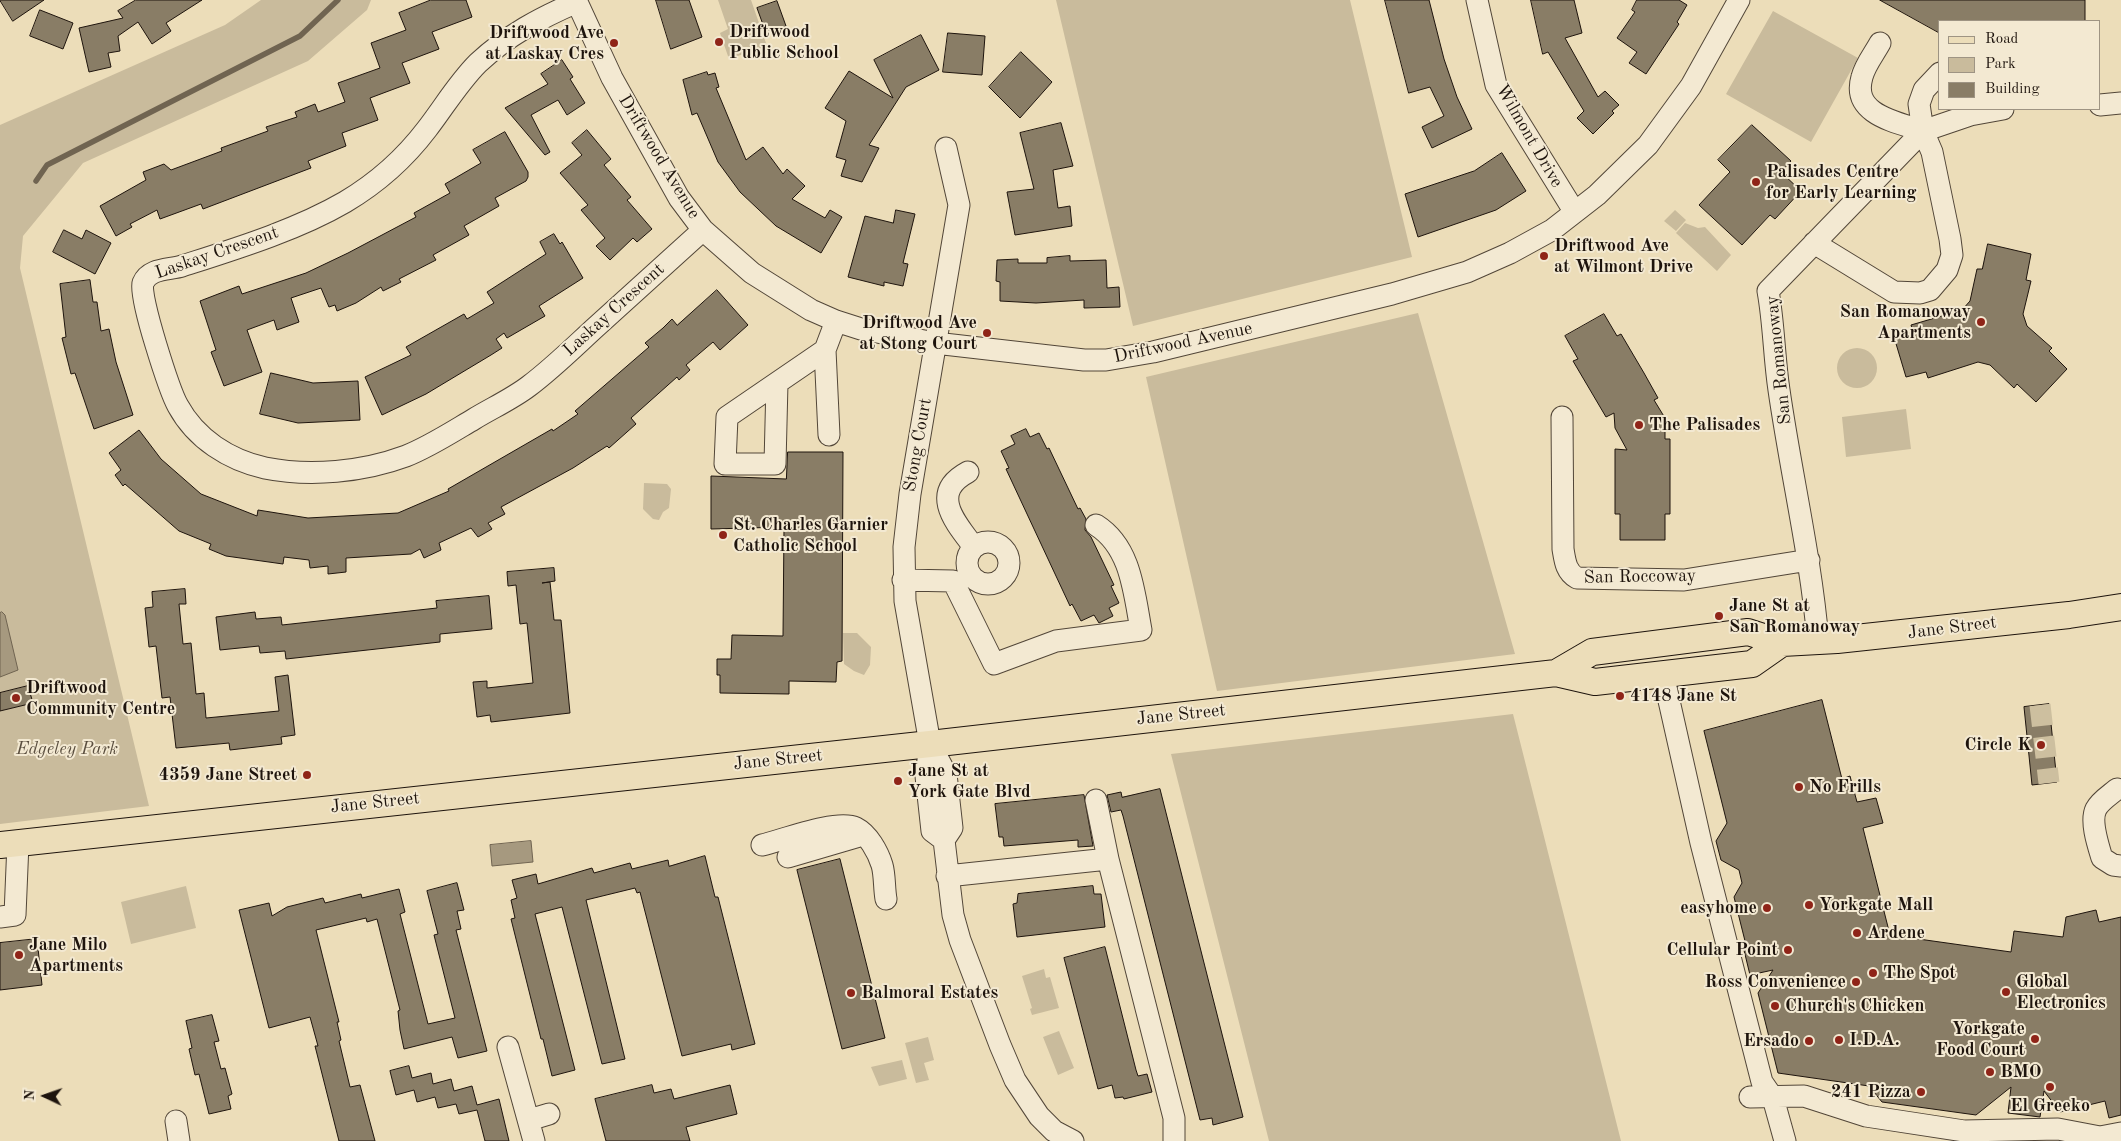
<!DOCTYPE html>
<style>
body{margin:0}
#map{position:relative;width:2121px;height:1141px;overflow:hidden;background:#ecddb9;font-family:"Old Standard TT",serif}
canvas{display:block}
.legend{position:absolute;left:1938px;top:20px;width:162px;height:90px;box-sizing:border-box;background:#f3e9d2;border:1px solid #9e9483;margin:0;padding:6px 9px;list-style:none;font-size:15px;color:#1e140d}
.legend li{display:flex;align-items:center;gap:10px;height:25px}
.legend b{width:25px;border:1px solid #9e9483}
.north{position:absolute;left:20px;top:1071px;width:50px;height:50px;-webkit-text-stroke:4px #f3e9d2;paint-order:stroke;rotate:273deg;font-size:14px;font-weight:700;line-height:20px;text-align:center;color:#1e140d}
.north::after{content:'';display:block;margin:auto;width:18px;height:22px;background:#1e140d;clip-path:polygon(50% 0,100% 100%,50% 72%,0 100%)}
</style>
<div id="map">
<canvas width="2121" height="1141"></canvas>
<ul class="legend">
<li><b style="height:6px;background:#ecddb9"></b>Road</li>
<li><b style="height:14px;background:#c9bb9c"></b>Park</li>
<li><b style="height:14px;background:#897d66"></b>Building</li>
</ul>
<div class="north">N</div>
</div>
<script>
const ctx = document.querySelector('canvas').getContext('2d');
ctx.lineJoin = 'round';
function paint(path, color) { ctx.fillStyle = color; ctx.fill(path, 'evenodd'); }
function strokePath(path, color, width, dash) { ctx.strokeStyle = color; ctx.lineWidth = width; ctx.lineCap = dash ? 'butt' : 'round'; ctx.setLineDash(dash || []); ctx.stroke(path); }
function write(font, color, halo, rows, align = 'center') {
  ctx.font = font + ' "Old Standard TT",serif'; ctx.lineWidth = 4; ctx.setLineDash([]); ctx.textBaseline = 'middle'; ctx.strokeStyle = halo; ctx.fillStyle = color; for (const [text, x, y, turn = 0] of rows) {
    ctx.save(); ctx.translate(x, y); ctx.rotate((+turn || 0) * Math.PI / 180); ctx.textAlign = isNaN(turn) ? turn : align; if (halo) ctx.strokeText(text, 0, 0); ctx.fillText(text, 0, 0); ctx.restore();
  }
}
paint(new Path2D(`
 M261,0H371L367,10L308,61L83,163L23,236L20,268L149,806L0,824V125L225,25Z
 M718,0H751L767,46L729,59L720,33L728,29Z
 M1056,0H1350L1412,257L1133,326Z
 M1773,11L1858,58L1811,142L1726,94Z
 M1675,210L1686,220L1676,231L1664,221Z
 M1685,223L1698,228L1705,227L1731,255L1717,271L1676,233Z
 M1418,313L1515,654L1217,691L1146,377Z
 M1837 368a20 20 0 1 1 40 0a20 20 0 1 1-40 0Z
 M1906,409L1911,449L1846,457L1842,417Z
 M644,483L667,484L671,489L669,508L663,512L659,520L653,519L643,509Z
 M843,633H857L871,647L870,665L864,675L854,671L844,664Z
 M1513,714L1621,1141H1269L1171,754Z
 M186,886L196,928L131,944L121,902Z
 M1044,969L1046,978L1050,977L1059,1008L1032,1015L1030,1009L1032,1008L1022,976Z
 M1059,1031L1074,1068L1058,1075L1043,1037Z
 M928,1037L934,1060L924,1063L929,1080L916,1083L905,1043Z
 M902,1060L907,1079L879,1086L871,1067Z`), '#c9bb9c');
const water = new Path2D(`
 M2,612L5,615L18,670L0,677V613Z
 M531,841L533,862L492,866L490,845Z`);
paint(water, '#a6997f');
strokePath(water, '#706451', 1);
strokePath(new Path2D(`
 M36,181L47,165L300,36L338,0`), '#706451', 5.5);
const building = new Path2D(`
 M0,0H44L13,21Z
 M136,0H202L166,23L171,31L152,44L138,22L118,36L120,51L108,53L111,67L89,72L79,28L123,18L118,11Z
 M431,0H466L472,17L432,32L439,49L402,63L410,83L370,98L378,120L342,133L346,146L308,161L311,168L203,209L201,204L160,219L157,210L130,224L132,227L116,236L100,206L146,180L143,172L164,164L171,170L222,151L221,148L268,131L266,127L297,117L295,112L315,104L318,112L345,102L338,83L380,68L371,43L406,30L399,13Z
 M656,0H689L702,37L671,49Z
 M1385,0H1429L1444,59L1457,97L1472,129L1432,148L1422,127L1444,116L1430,87L1409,93Z
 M1531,0H1574L1582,33L1565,38L1598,97L1605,91L1619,105L1612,111L1614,113L1593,134L1577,118L1584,111L1548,52L1543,54Z
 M1637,0H1679L1687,5L1677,22L1679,24L1646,74L1629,63L1637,52L1617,38L1635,12L1632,10Z
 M1880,0H2085V21H1940V33Z
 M777,1L786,26L766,33L757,8Z
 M40,10L73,23L63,49L30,36Z
 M948,33L985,36L982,75L943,72Z
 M921,35L939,70L906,87L869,145L879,148L862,182L841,176L846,160L836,157L846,121L825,108L849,71L893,98L874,60Z
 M1021,52L1052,82L1020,118L989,87Z
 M562,60L573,77L570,79L585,103L567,115L558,100L531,115L550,152L545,155L505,108L548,84L541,74Z
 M707,72L708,75L715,73L719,87L716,88L746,160L763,147L783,174L787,169L805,186L792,199L825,218L830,210L842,217L821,253L776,226L740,192L718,162L697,113L692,115L683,80Z
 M1061,123L1073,166L1053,170L1058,208L1070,206L1072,226L1015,235L1007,192L1034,189L1020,133Z
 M1752,125L1791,161L1781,172L1801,191L1775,219L1770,215L1742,245L1699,205L1730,172L1718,160Z
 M587,130L611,159L604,165L631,197L627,200L652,229L637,242L633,238L610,260L596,246L605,238L581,210L588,205L560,173L582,155L572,143Z
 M505,132L528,172V177L526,181L495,198L499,206L464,226L469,235L433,255L436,260L399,279L401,282L383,291L381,287L356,303L337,311L335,305L329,307L321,288L291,298L299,322L277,330L274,320L247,330L262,372L224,386L211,352L216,350L200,301L239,286L242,294L306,273L348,253L416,217L414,213L450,193L445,184L481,163L473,150Z
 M1502,153L1526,191L1496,210L1418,237L1405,194L1474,171Z
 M896,210L915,214L903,263L908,264L903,286L884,282V286L848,277L865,216L893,223Z
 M64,230L82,239L86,230L111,243L95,274L53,252Z
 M554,234L560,244L562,242L583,278L539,306L545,316L507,338L504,333L496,339L502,348L491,355L426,394L382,415L365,377L411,355L406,347L464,314L467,319L494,303L487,292L546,254L540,242Z
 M1988,244L2031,254L2026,280L2031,281L2023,314L2027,326L2052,348L2049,351L2067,369L2036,402L2017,384L2014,388L1990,365L1978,362L1928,378L1926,372L1906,377L1894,337L1913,332L1911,325L1962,310L1970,301L1977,269H1982Z
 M1070,256V261L1106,260L1107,288L1119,287L1120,307L1084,308V300L1036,303L1000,301V282L996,281L997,260L1018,259V263H1047V258Z
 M90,280L93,302H97L101,331L109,329L116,362L133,415L94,429L75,373L71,374L62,338L66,337L60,284Z
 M717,290L748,325L720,350L713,342L686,365L690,370L679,380L677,377L631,418L636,424L609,448L607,446L573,468L501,507L505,514L488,523L492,529L478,537L471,528L439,543L441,550L424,558L420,549L411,554L346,558V572L328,574V566L310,568L309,560L284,557L283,564L226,556L209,549L211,544L179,531L125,484L123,486L115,475L121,470L109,453L139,430L161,459L201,494L257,516L258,510L308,518L398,513L449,491L448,489L552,429L553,431L578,414L575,411L649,347L645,343L663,328L672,319L677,325Z
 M1604,314L1617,336L1621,334L1644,373L1658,398L1654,400L1665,418V439H1670V514H1665V540H1620V514H1615V449L1627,450L1615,428L1614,413L1606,417L1573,361L1578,359L1565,336Z
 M271,373L313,383L358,381L360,420L298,423L260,414Z
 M1026,429L1030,437L1039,433L1047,449L1049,448L1078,509L1080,508L1086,519L1085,530L1091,537L1114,585L1111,586L1119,603L1109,608L1113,616L1099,623L1094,615L1081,621L1072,604L1070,606L1006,469L1009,468L1001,451L1015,444L1011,436Z
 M788,452H843L842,661L837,662L836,682L789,681V694L720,693V675H717V659H731L732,635L783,636L784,527L711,529V476L786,479Z
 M554,568L555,581L542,583L550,582L554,620H561L570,713L491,722L490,715L477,717L473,682L487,681V688L533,683L527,623L520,624L516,585L508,586L507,572Z
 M185,589L186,604H179L183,644L191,643L196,694L204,693L206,718L279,711L275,677L288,675L295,735L281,737L282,744L230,750L229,743L176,748L170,697L162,698L156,646L149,647L145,608L153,607L152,592Z
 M489,596L492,629L440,634V642L286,659L285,651L260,653L259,646L220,650L216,617L255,612L256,619L281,617L282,625L437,608L436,601Z
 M28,686L33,703L0,711V693Z
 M1822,700L1842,779L1850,776L1857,802L1876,798L1883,823L1863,828L1890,935L2011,952L2014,931L2063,937L2066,917L2096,910L2099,922L2121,917V1115L2109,1118L2105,1101L2060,1112L2044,1091L2040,1117L2008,1113L2011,1087L1976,1115L1882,1102L1869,1086L1778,1073L1758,993L1773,970L1750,975L1743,946L1746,945L1734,897L1742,883L1739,870L1721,860L1716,841L1727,823L1704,731Z
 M2049,704L2057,782L2032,785L2024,707Z
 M1160,789L1243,1117L1213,1125L1212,1118L1200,1120L1123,816L1121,810L1111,812L1107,795L1121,792L1122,797Z
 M1084,795L1093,846L1078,847V840L1004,846L1003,837H999L995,804Z
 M705,856L715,897H718L755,1044L732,1050L731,1044L682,1056L640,892L637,893L635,888L586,900L625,1059L602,1064L562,907L535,914L575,1070L552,1076L543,1039H541L511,919L515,918L511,900L517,898L512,880L536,874L538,884L592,868L594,873L630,863L632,869L668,860L669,866Z
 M840,859L885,1038L842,1049L797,870Z
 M457,883L464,910L457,911L461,929L456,930L487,1051L458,1058L452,1037L404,1049L400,1030L398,1011L400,1010L377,919L367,922L366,918L316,930L339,1022H337L341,1040L339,1041L350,1087L360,1085L375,1141H339L315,1046H318L310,1017L269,1028L239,910L269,903L272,916L287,907L323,898L325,903L361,894L362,898L399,889L405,912L400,914L428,1024L455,1018L434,935L438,934L427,891Z
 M1093,886L1094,894H1101L1105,927L1017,937L1013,904L1017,903L1018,894Z
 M37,939L42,985L0,990V943Z
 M1105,947L1136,1070L1138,1076L1147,1074L1152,1092L1124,1099L1123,1097L1115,1098L1112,1085L1098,1089L1064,958Z
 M212,1015L219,1041L214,1042L221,1069L225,1068L232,1094L228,1096L231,1109L209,1114L199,1074L195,1075L189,1049L192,1048L186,1021Z
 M409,1066L412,1078L431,1073L433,1084L451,1079L454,1091L472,1086L477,1105L499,1099L509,1141H485L477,1110L459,1114L456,1104L438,1108L435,1097L417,1102L414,1090L396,1095L390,1071Z
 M652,1085L654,1093L671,1089L674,1099L730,1085L737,1114L686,1127L690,1141H606L595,1099Z`);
paint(building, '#897d66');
strokePath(building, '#1e140d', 1);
strokePath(new Path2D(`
 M2040,705L2049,783`), '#cdbf9f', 21, [21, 11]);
const minor = new Path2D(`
 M576,0L612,78L679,198L703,230L752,273L811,310L836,321L861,329L935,343L1084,360H1106L1153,352L1392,294L1467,272L1510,253L1552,230L1597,195L1648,145L1691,86L1739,0
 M1477,0L1496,85L1574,211
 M577,2C540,18 508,35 478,63C458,83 444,107 427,129C405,158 377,183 345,202C297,230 235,249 182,266C169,270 149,268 143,283C138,295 170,392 178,406C196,439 229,460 265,468C310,477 363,472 406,456C429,447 452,432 474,419C492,408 512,399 529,386C553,368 575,346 597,326C632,294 668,262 703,230
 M1880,43C1874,54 1865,65 1862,77C1851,115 1897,122 1923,131
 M2100,105L2121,103
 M1814,243L1894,292L1920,293L1930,290L1947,270L1952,255L1950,239L1932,152L1923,131L1919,104L1924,90L1940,73
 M825,350L829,435
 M777,383L775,464H725L727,417L825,350L836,321
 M1562,417L1563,549C1565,561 1566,572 1577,578L1684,580L1809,560
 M968,472C929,493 955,522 974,547
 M967 563a21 21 0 1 1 42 0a21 21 0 1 1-42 0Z
 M903,580L953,581L994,664L1056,641L1141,630C1134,592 1131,547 1096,525
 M1818,641C1811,557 1791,474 1779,390C1774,357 1774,324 1768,291L1923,131L1970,115L2003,109
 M1663,674L1701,843L1762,1082L1773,1098L1785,1141
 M930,744L946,774L952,828L944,840L953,915L960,940L1000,1045L1015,1080L1039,1116L1054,1131L1073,1141
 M2117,789C2110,795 2100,801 2096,809C2090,821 2098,845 2102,858L2113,865L2121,866
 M1096,800L1108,859L1174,1118V1141
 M944,840L932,831L926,776L930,744L905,601L904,547L910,494L959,205L946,148
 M762,845C783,840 837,819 856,828C868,834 878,852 882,865C885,875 884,888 886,899
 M788,857L863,835
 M947,876L1108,859
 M0,917L15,915L18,843
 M508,1047L534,1141
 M1750,1097L1804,1096L1866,1116L1964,1131L2058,1129L2100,1137L2121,1133
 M529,1120L549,1114
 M176,1121L179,1141`);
const major = new Path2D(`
 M1556,673L1592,652L1748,632L1782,643L1837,640L2069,615L2121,607
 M0,845L930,744L1556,673L1595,682L1752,664L1782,643`);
strokePath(minor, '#524638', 23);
strokePath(major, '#1e140d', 28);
strokePath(minor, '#f3e9d2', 21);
strokePath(major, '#ecddb9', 26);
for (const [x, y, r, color] of [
 [719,42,5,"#8f2418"],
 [614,43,5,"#8f2418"],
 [1756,182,5,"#8f2418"],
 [1544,256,5,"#8f2418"],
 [1981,322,5,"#8f2418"],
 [987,333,5,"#8f2418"],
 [1639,425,5,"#8f2418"],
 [723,535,5,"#8f2418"],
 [1719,616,5,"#8f2418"],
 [1620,696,5,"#8f2418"],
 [16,698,5,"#8f2418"],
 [2041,745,5,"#8f2418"],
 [307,775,5,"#8f2418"],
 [898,781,5,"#8f2418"],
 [1799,787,5,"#8f2418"],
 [1809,905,5,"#8f2418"],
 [1767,908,5,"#8f2418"],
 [1857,933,5,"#8f2418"],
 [1788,950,5,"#8f2418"],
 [19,955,5,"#8f2418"],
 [1873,973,5,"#8f2418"],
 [1856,982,5,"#8f2418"],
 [2006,992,5,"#8f2418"],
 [851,993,5,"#8f2418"],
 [1775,1006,5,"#8f2418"],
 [2035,1039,5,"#8f2418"],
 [1839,1040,5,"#8f2418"],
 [1809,1041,5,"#8f2418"],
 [1990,1072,5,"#8f2418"],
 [2050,1087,5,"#8f2418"],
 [1921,1092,5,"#8f2418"]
]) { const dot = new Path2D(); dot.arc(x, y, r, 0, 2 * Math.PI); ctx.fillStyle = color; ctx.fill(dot); strokePath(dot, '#f3e9d2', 2); }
write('bold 18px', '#1e140d', '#f3e9d2', [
 ["Driftwood",729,32],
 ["Public School",729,53],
 ["Driftwood Ave",604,33,"right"],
 ["at Laskay Cres",604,54,"right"],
 ["Palisades Centre",1766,172],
 ["for Early Learning",1766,193],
 ["Driftwood Ave",1554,246],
 ["at Wilmont Drive",1554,267],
 ["San Romanoway",1971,312,"right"],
 ["Apartments",1971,333,"right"],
 ["Driftwood Ave",977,323,"right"],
 ["at Stong Court",977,344,"right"],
 ["The Palisades",1649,425],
 ["St. Charles Garnier",733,525],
 ["Catholic School",733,546],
 ["Jane St at",1729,606],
 ["San Romanoway",1729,627],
 ["Driftwood",26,688],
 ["Community Centre",26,709],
 ["4148 Jane St",1630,696],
 ["Circle K",2031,745,"right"],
 ["Jane St at",908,771],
 ["York Gate Blvd",908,792],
 ["4359 Jane Street",297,775,"right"],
 ["No Frills",1809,787],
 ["Yorkgate Mall",1819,905],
 ["easyhome",1757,908,"right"],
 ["Ardene",1867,933],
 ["Jane Milo",29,945],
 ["Apartments",29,966],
 ["Cellular Point",1778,950,"right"],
 ["The Spot",1883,973],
 ["Ross Convenience",1846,982,"right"],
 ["Global",2016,982],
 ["Electronics",2016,1003],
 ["Balmoral Estates",861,993],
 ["Church's Chicken",1785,1006],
 ["Yorkgate",2025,1029,"right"],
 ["Food Court",2025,1050,"right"],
 ["I.D.A.",1849,1040],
 ["Ersado",1799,1041,"right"],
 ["BMO",2000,1072],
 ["241 Pizza",1911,1092,"right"],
 ["El Greeko",2050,1106,"center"]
], 'left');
write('18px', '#1e140d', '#f3e9d2', [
 ["Wilmont Drive",1529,136,60],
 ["Driftwood Avenue",659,157,59],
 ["Laskay Crescent",217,253,-19],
 ["Laskay Crescent",614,310,-42],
 ["Driftwood Avenue",1183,343,-12],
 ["San Romanoway",1779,360,-96],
 ["Stong Court",918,445,-80],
 ["San Roccoway",1640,577,-1],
 ["Jane Street",1952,628,-7],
 ["Jane Street",1181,715,-6],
 ["Jane Street",778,760,-6],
 ["Jane Street",375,803,-6]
]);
write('italic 18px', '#5a4e3f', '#f3e9d2', [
 ["Edgeley Park",67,749]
]);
</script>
